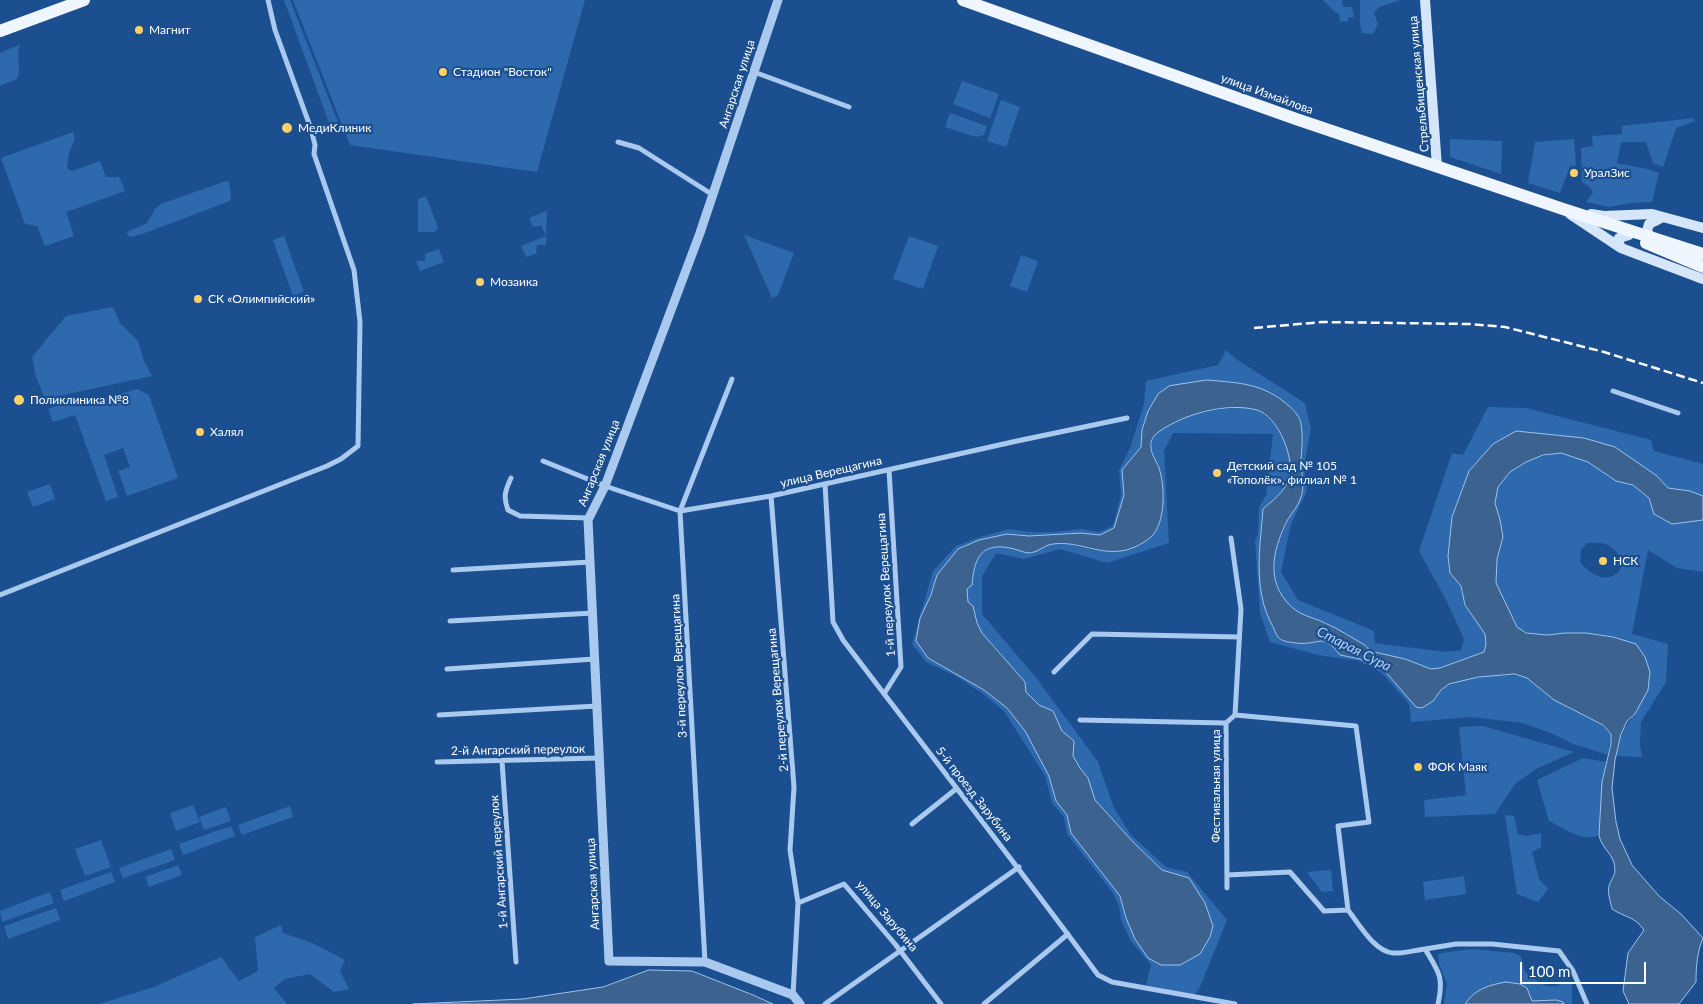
<!DOCTYPE html>
<meta charset="utf-8">
<style>
body{margin:0}
#map{position:relative;width:1703px;height:1004px;overflow:hidden;background:#1b4f8f;font-family:Lato,sans-serif}
canvas{display:block}
.scale{position:absolute;left:1520px;top:962px;width:126px;height:22px;box-sizing:border-box;border:2px solid #fff;border-top:0;padding-left:6px;font-size:15px;line-height:18px;white-space:nowrap;color:#fff;-webkit-text-stroke:4px #1b4f8f;paint-order:stroke}
</style>
<div id="map">
<canvas width="1703" height="1004"></canvas>
<div class="scale">100 m</div>
</div>
<script>
const ctx = document.querySelector('canvas').getContext('2d');
ctx.lineJoin = 'round';
function paint(path, color) { ctx.fillStyle = color; ctx.fill(path, 'evenodd'); }
function strokePath(path, color, width, dash) { ctx.strokeStyle = color; ctx.lineWidth = width; ctx.lineCap = dash ? 'butt' : 'round'; ctx.setLineDash(dash || []); ctx.stroke(path); }
function write(font, color, halo, rows, align = 'center') {
  ctx.font = font + ' Lato,sans-serif'; ctx.lineWidth = 4.5; ctx.setLineDash([]); ctx.textBaseline = 'middle'; ctx.strokeStyle = halo; ctx.fillStyle = color; for (const [text, x, y, turn = 0] of rows) {
    ctx.save(); ctx.translate(x, y); ctx.rotate((+turn || 0) * Math.PI / 180); ctx.textAlign = isNaN(turn) ? turn : align; if (halo) ctx.strokeText(text, 0, 0); ctx.fillText(text, 0, 0); ctx.restore();
  }
}
paint(new Path2D(`
 M284,0H290L338,122L329,123Z
 M293,0H585L537,172L350,145Z
 M1323,0H1342L1343,7H1352L1354,17L1348,18V21L1340,22L1339,14L1335,12Z
 M1360,0H1401L1379,7L1374,13L1378,24L1373,34L1362,33L1360,24Z
 M21,44C14,56 23,67 17,79L0,86V53Z
 M962,81L999,94L990,118L953,104Z
 M1001,100L1020,107L1006,147L987,141Z
 M950,113L987,126L984,135L976,137L945,127Z
 M1694,118L1695,121L1676,128L1663,167L1653,163L1646,142H1621L1617,163L1648,169L1659,173L1652,202L1631,203L1609,207L1586,202L1593,193L1590,187L1582,182L1581,148L1593,146L1592,136L1622,134V126Z
 M73,132L75,139L69,153L67,168L72,171L100,161L106,177H119L125,191L66,212L74,236L45,246L37,226L25,224L1,158Z
 M1450,139L1502,141L1501,174L1450,157Z
 M1574,139L1576,166H1570L1560,193L1528,183L1535,142Z
 M226,181L229,182L231,195L230,201L145,233L132,237L128,236L127,232L147,223L155,209L161,204Z
 M426,196L438,227L435,232H418V199Z
 M547,211L546,245H537L536,254L526,257L521,246L546,236L541,225L533,227L529,218Z
 M744,235L794,253L778,295L772,298Z
 M284,236L304,292L293,296L273,240Z
 M909,236L938,246L923,289L893,279Z
 M439,249L444,262L420,271L416,261H425V254Z
 M1021,255L1038,261L1027,292L1010,286Z
 M113,307L120,323L138,341L144,361L152,376L45,399L36,377L32,357L66,316Z
 M1226,350L1236,359L1305,403L1311,429L1304,466L1307,491L1291,524L1281,572L1298,600L1374,631L1375,643L1446,652L1461,650L1464,639L1447,602L1419,551L1452,453L1463,455L1488,407L1526,408L1651,440L1654,451L1703,464V496L1690,491L1668,488L1657,476L1584,438L1516,431L1493,444L1469,471L1452,517L1448,556L1450,573L1461,586L1465,605L1485,634L1486,644L1484,652L1440,668L1431,669L1405,659L1370,651L1365,645L1325,622L1309,618L1298,613L1285,601L1276,584L1273,570L1275,551L1304,482L1301,461L1248,384L1142,430L1141,447L1122,470L1124,495L1114,528L1100,535L1081,533L1029,536L1007,534L937,575L931,595L920,618L928,658L984,690L1007,708L1025,731L1049,776L1056,801L1067,815L1071,833L1120,896L1126,918L1189,878L1162,870L1134,843L1095,800L1088,778L1080,768L1073,756L1074,741L1062,731L1053,711L1039,705L1026,692L1000,652L982,633L976,623L973,606L968,602L967,589L972,585C974,559 982,541 1012,548C1018,549 1024,553 1030,552C1039,551 1044,545 1052,543C1065,541 1081,548 1094,550C1102,551 1109,551 1117,552L1160,470C1156,462 1149,450 1152,441C1158,417 1239,401 1259,411C1279,422 1297,459 1288,481C1284,492 1272,501 1263,509L1272,625L1278,637L1284,641L1310,643L1321,640L1332,644L1340,655L1360,659L1384,670L1391,677L1433,701C1438,695 1442,688 1449,684C1459,678 1517,672 1527,678C1531,680 1535,685 1539,688C1549,695 1560,703 1570,709C1587,718 1599,719 1611,735L1608,755L1573,744L1553,734L1523,723L1471,717L1411,722L1409,704L1382,673L1359,661L1318,655L1270,642L1260,613L1255,540L1258,535L1259,507L1266,495L1273,434L1173,433L1164,451L1169,543L1107,563L1060,549L1024,559L996,553L982,576V614L1038,680L1098,762L1114,808L1131,835L1166,867L1187,872L1227,920L1200,987L1194,995L1146,985L1151,965L1131,941L1121,920L1119,906L1113,893L1067,834L1064,817L1052,803L1045,776L1004,711L982,693L954,675L926,662L912,644L933,571L956,546L980,537L1009,529L1029,532H1053L1081,529L1099,532L1113,526L1121,495L1119,470L1130,448L1144,404L1146,381L1218,365Z
 M137,389L149,395L178,478L127,496L118,471L130,467L123,448L104,455L118,497L106,501L75,415L53,422L48,409L74,401H95Z
 M1561,453L1588,462L1616,481L1633,485L1649,498L1655,514L1672,524L1703,520V572L1677,568L1648,550L1632,634L1668,644L1666,682L1641,722L1640,745L1642,757L1616,756C1620,740 1622,726 1636,714L1613,637C1603,635 1593,633 1583,633C1565,632 1530,641 1517,626C1511,620 1496,590 1496,582C1495,575 1496,566 1497,559C1498,552 1503,544 1503,537C1503,526 1496,515 1495,503C1494,469 1534,456 1561,453ZM1587,543C1605,542 1610,543 1621,558L1620,571C1617,573 1612,577 1609,577C1598,580 1587,570 1580,562L1581,550Z
 M50,484L55,499L33,507L27,492Z
 M1483,726L1574,752L1536,769L1515,784L1495,814L1425,817L1424,800L1466,795L1459,727Z
 M1583,758L1607,762L1602,782L1599,835C1582,843 1564,828 1549,821L1537,780Z
 M193,805L200,822L176,831L170,813Z
 M290,806L293,817L242,835L238,825Z
 M226,807L231,821L204,830L199,817Z
 M1505,815L1514,816L1518,834L1527,836L1541,833V847L1532,852L1539,879L1548,889L1538,902L1517,894Z
 M231,826L235,836L183,855L179,844Z
 M101,840L111,867L85,876L75,849Z
 M171,849L175,860L123,878L119,868Z
 M178,865L182,875L149,887L145,877Z
 M1331,870L1333,891L1322,892L1307,872Z
 M111,872L115,882L64,901L60,890Z
 M1464,876L1466,894L1425,900L1423,882Z
 M50,892L54,903L2,922L0,911Z
 M56,908L60,920L8,939L4,926Z
 M281,925L283,933L312,943L345,960L340,971L349,989L334,992L310,974L285,979L274,988L287,1004H99L154,987L221,957L239,981L258,971L255,937Z
 M1472,949L1514,953L1521,956L1525,972C1534,978 1544,989 1556,986C1562,984 1565,982 1572,982V1004H1564L1563,1002L1545,1000L1538,1002L1532,1001L1527,988L1469,998L1465,1004H1444L1447,984L1439,963L1438,954L1448,952Z`), '#2e69ad');
const water = new Path2D(`
 M1207,380C1240,383 1263,383 1289,406C1294,410 1300,417 1301,424C1303,436 1302,447 1301,459C1301,473 1306,486 1300,500C1297,507 1292,513 1288,519C1275,545 1265,576 1286,601C1298,616 1310,616 1325,623C1339,629 1352,638 1365,645L1370,651L1405,659L1431,669L1440,668L1484,652L1486,644L1485,634L1465,605L1461,586L1450,573L1448,556L1452,517L1469,471L1493,444L1516,431L1584,438L1615,447L1657,476L1668,488L1690,491L1703,496V520L1672,524L1654,514L1649,498L1633,485L1616,481L1588,462L1561,453L1543,455L1526,462L1510,472L1498,487L1495,503L1500,520L1503,537L1497,559L1496,583L1517,627L1526,633L1547,635L1565,633H1586L1613,637L1636,644L1645,657L1650,672L1648,690L1635,714L1627,721L1621,734L1615,760L1612,788L1616,822L1620,839L1632,865L1659,896L1681,914L1703,938C1697,952 1696,967 1696,982L1679,1004H1629L1623,991L1628,953L1644,930C1634,916 1626,918 1612,909C1611,903 1607,893 1609,886C1612,876 1617,876 1614,863C1611,852 1601,847 1599,835L1602,782L1611,744V734L1603,725L1554,700L1527,678L1515,674L1478,677L1449,684L1441,690L1433,701L1422,708L1416,707L1384,670L1360,659L1340,655C1322,631 1320,646 1296,643C1290,642 1282,642 1278,637C1275,634 1274,627 1271,623C1253,588 1260,547 1263,509C1272,501 1284,492 1288,481C1297,461 1278,416 1257,410C1227,402 1184,414 1160,431C1154,435 1150,440 1151,447C1151,454 1157,462 1159,468C1165,486 1166,523 1151,537C1147,541 1139,545 1135,547C1105,560 1081,540 1053,544C1044,545 1038,553 1028,553C1022,552 1016,549 1010,548C980,542 974,560 972,585L967,589L968,602L973,606L977,623L982,633L1025,682L1026,692L1039,705L1053,711L1062,731L1074,741L1073,756L1080,768L1088,778L1095,800L1134,843L1162,870L1189,878L1205,903L1213,926L1210,937L1200,954L1180,965H1161L1148,958L1135,939L1126,918L1120,896L1071,833L1067,815L1056,801L1049,776L1025,731L1007,708L984,690L928,658L916,641L920,618L931,595L937,575L958,549L979,540L1007,534L1029,536L1081,533L1100,535L1114,528L1124,495L1122,470L1141,447L1142,430L1148,411L1158,394L1169,386Z
 M649,970L692,971L753,995L773,1004H413L523,999L603,987Z
 M1506,982L1520,984L1527,988L1532,1001L1556,1000L1563,1002L1564,1004H1465C1475,989 1489,985 1506,982Z`);
paint(water, '#3c6290');
strokePath(water, '#9cc4f0', 1);
strokePath(new Path2D(`
 M754,72L849,107
 M618,142L639,148L713,195
 M1613,391L1678,413
 M543,461L605,486L680,511L771,496L1017,441L1127,418
 M511,478C505,491 503,497 508,510L520,516L589,518
 M825,484L833,622L843,640C928,752 1015,862 1098,975L1112,982L1235,1004
 M771,496L794,787L790,850L798,903L793,995
 M453,570L590,562
 M0,595L327,466L341,459L358,446L360,322L354,270L314,154L315,145L311,129L275,30L268,0
 M450,621L593,613
 M447,669L595,659
 M1054,672L1092,634L1239,637
 M884,694L901,667L889,470
 M439,715L597,706
 M1235,715L1356,726L1369,822L1338,826L1348,910
 M1080,720L1226,723
 M502,761L516,962
 M437,762L600,758
 M912,824L956,789
 M1227,875L1290,872L1324,911L1348,910C1359,924 1374,951 1393,953C1403,954 1415,950 1425,949C1439,972 1444,977 1438,1004
 M1227,888L1226,723L1235,715L1241,609L1231,538
 M798,903L844,884L895,944L941,1004
 M1425,949L1456,944H1492L1559,951L1573,971L1587,1004
 M705,962L680,511L732,379
 M825,1004L1019,867
 M984,1004L1068,934`), '#a9c9ee', 5);
strokePath(new Path2D(`
 M778,0L700,233L605,486L588,520L609,961L705,962L793,995L800,1004`), '#a9c9ee', 9);
strokePath(new Path2D(`
 M1425,0L1437,167
 M1570,214L1621,248L1703,279
 M1591,214L1604,216L1652,214L1703,228
 M1650,237L1647,231L1649,224L1663,217
 M1621,248L1619,243V238L1629,235`), '#d6e6fa', 10);
strokePath(new Path2D(`
 M963,0L1296,119L1563,209L1703,254
 M0,31L84,0
 M1646,243L1703,267`), '#f0f6ff', 12);
strokePath(new Path2D(`
 M1254,328L1322,322L1470,324L1505,327L1604,352L1703,383`), '#fff', 2.5, [9, 4]);
for (const [x, y, r, color] of [
 [139,30,5,"#ffd166"],
 [443,72,5,"#ffd166"],
 [287,128,6,"#ffd166"],
 [1574,173,5,"#ffd166"],
 [480,282,5,"#ffd166"],
 [198,299,5,"#ffd166"],
 [19,400,6,"#ffd166"],
 [200,432,5,"#ffd166"],
 [1217,473,5,"#ffd166"],
 [1603,561,5,"#ffd166"],
 [1418,767,5,"#ffd166"]
]) { const dot = new Path2D(); dot.arc(x, y, r, 0, 2 * Math.PI); ctx.fillStyle = color; ctx.fill(dot); strokePath(dot, '#1b4f8f', 2); }
write('12px', '#fff', '#1b4f8f', [
 ["Магнит",149,30],
 ["Стадион \"Восток\"",453,72],
 ["МедиКлиник",298,128],
 ["УралЗис",1584,173],
 ["Мозаика",490,282],
 ["СК «Олимпийский»",208,299],
 ["Поликлиника №8",30,400],
 ["Халял",210,432],
 ["Детский сад № 105",1227,466],
 ["«Тополёк», филиал № 1",1227,480],
 ["НСК",1613,561],
 ["ФОК Маяк",1428,767]
], 'left');
write('12px', '#fff', '#1b4f8f', [
 ["Ангарская улица",737,84,-72],
 ["Стрельбищенская улица",1419,84,-95],
 ["улица Измайлова",1267,94,20],
 ["Ангарская улица",599,463,-68],
 ["улица Верещагина",831,472,-13],
 ["1-й переулок Верещагина",886,585,-94],
 ["3-й переулок Верещагина",679,666,-93],
 ["2-й переулок Верещагина",778,700,-95],
 ["2-й Ангарский переулок",518,750,-1],
 ["Фестивальная улица",1216,786,-90],
 ["5-й проезд Зарубина",974,794,52],
 ["1-й Ангарский переулок",499,862,-94],
 ["Ангарская улица",593,884,-93],
 ["улица Зарубина",887,916,50]
]);
write('italic 14px', '#b5d3f5', '#1b4f8f', [
 ["Старая Сура",1354,649,27]
]);
</script>
